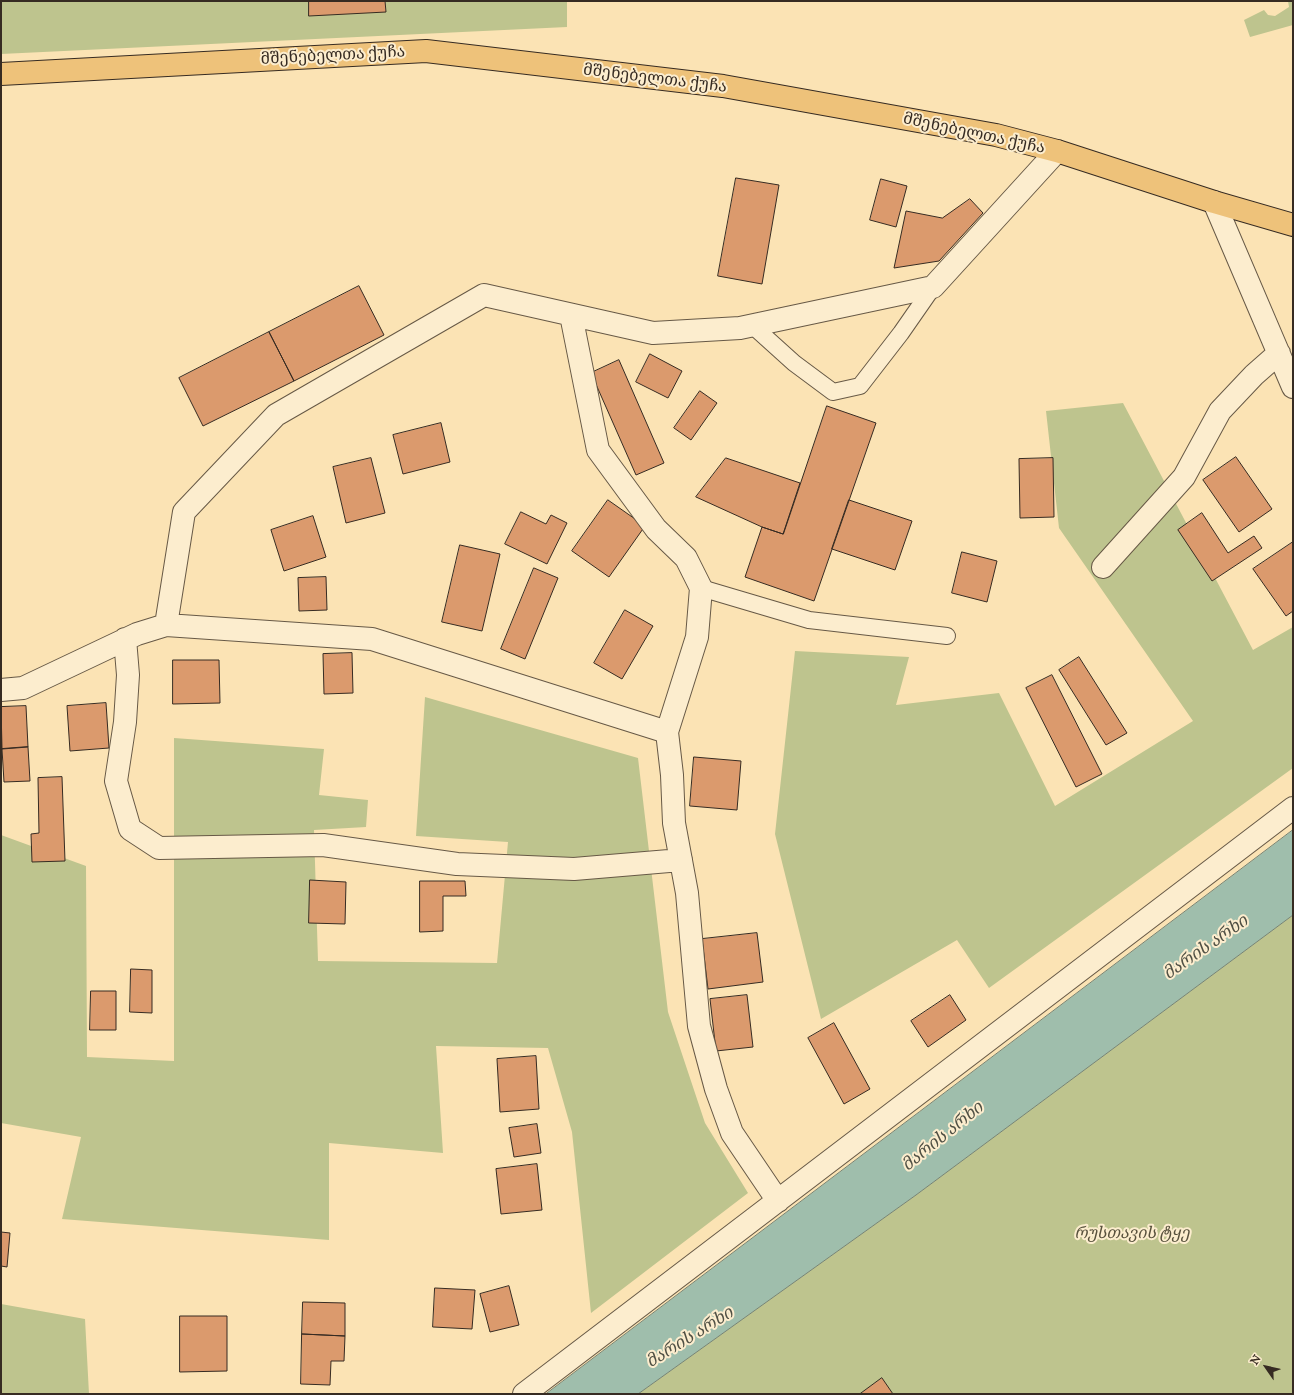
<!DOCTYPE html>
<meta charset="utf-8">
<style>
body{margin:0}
#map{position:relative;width:1294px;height:1395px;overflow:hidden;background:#fbe3b4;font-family:"IM FELL Great Primer",serif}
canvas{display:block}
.frame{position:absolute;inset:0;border:2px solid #362b22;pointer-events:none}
.north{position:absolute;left:1246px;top:1347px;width:40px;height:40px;-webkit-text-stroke:3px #fcedce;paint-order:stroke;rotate:304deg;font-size:11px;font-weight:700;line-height:16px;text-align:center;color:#362b22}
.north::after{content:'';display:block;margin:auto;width:14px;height:18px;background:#362b22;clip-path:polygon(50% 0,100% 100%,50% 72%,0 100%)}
</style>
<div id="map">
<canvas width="1294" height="1395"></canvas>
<div class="frame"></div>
<div class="north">N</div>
</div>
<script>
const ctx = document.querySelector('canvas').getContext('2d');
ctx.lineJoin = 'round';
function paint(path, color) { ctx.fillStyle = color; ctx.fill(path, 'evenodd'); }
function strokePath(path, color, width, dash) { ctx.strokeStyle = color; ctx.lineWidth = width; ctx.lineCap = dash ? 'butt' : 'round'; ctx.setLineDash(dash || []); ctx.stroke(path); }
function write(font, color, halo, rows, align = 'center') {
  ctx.font = font + ' "IM FELL Great Primer","Noto Serif Georgian",serif'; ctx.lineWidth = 4; ctx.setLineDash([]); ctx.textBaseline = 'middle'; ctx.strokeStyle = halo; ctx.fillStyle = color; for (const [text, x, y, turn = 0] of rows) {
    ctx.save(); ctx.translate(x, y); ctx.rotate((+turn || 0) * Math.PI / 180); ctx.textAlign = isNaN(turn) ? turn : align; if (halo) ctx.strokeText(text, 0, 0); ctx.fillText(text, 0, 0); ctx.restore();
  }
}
paint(new Path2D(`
 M1,1H567V27L1,54Z
 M1288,1H1293V25L1250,37L1244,20L1264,10L1268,15L1275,16L1289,7Z
 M1123,403L1253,650L1293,627V768L989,988L957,940L821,1019L775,834L795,651L909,657L896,705L999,693L1055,806L1193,721L1059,528L1046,411Z
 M425,697L638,758L668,1012L705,1123L748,1193L591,1313L572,1132L548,1048L436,1046L443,1153L329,1143V1240L62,1219L81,1137L1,1123V835L86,866L87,1057L174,1061V738L324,749L319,795L368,800L366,827L314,830L318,961L497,963L508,842L416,836Z
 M1293,915V1394H638L916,1195Z
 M1,1304L85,1319L89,1394H1Z`), '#bec48e');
const water = new Path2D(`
 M1293,830V915L916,1195L638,1394H546Z`);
paint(water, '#9fbeac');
strokePath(water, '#758375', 1);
const building = new Path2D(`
 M309,1H385L386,12L309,16Z
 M736,178L779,185L762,284L718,276Z
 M881,179L907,186L896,227L870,220Z
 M970,199L983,213L939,261L894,268L906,211L942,218Z
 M359,286L384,335L294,381L269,332Z
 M269,332L294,381L203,426L179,378Z
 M650,354L682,371L668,398L636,382Z
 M619,360L664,463L636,475L591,373Z
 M700,391L717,403L691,440L674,428Z
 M827,406L876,423L814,601L745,577L762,527L783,534Z
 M441,423L450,462L403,474L393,435Z
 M1236,457L1272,509L1239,532L1203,480Z
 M371,458L385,513L346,523L333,467Z
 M726,458L800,483L783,534L762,527L696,497Z
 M1053,458L1054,517L1020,518L1019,459Z
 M608,500L645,526L609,577L572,551Z
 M849,500L912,521L895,570L832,549Z
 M521,512L546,524L551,515L567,523L547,564L505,544Z
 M1202,513L1228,553L1254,536L1262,548L1212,581L1178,530Z
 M313,516L326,557L284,571L271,530Z
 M1293,542V611L1286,616L1253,569Z
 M460,545L500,554L482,631L442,622Z
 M962,552L997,561L987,602L952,593Z
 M534,568L558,578L525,659L501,649Z
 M326,577L327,610L299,611L298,578Z
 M625,610L653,626L622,679L594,663Z
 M352,653L353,693L324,694L323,654Z
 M1079,657L1127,733L1106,745L1059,670Z
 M173,660H219L220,703L173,704Z
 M1052,675L1102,774L1076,787L1026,688Z
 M106,703L109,748L70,751L67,706Z
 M26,706L28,747L2,749L1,707Z
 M28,747L30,781L4,782L2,749Z
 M694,757L741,761L737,810L690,806Z
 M62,777L65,861L32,862L31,834L39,833L38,778Z
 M310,880L346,882L345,924L309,923Z
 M420,881H465L466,896H443V931L420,932Z
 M757,933L763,982L708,989L702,939Z
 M131,969L152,970V1013L130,1012Z
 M91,991H116V1030H90Z
 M747,995L753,1047L716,1051L710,999Z
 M950,995L966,1020L928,1047L911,1021Z
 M834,1023L870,1089L844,1104L808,1038Z
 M536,1056L539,1109L500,1112L497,1059Z
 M537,1124L541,1153L514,1157L509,1128Z
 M537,1164L542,1210L501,1214L496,1169Z
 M1,1232L10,1233L7,1267L1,1266Z
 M509,1286L519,1325L490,1332L480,1294Z
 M435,1288L475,1290L472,1329L433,1327Z
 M303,1302L345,1303V1336L302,1334Z
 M180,1316H227V1371L180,1372Z
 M302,1334L345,1336L344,1361H331L330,1385L301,1384Z
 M882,1378L893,1394H860Z`);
paint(building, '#db9a6d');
strokePath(building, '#362b22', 1);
const service = new Path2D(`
 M753,326L794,363L833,392L860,386L901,333L933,287
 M701,588L809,620L947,636`);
const minor = new Path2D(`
 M1214,202L1293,387
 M571,315L598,450L656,529L686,558L701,588L697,637L667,732L372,639L166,625L184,512L276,415L484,295L653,333L740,328L933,287L1057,151
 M1103,567L1184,477L1220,411L1254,375L1279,353
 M125,639L128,675L125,722L116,781L130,829L159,848L323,845L457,864L574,869L681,860
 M1,690L23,688L137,634L166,625
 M667,732L672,775L674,823L687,893L699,1026L716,1089L732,1133L778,1201
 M524,1394L1293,808`);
const primary = new Path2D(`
 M1,74L426,51L723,86L996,135L1057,151L1214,202L1293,225`);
strokePath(service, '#675946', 18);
strokePath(minor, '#675946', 24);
strokePath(primary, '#362b22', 24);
strokePath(service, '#fcedce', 16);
strokePath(minor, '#fcedce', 22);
strokePath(primary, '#eec27a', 22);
write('16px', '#362b22', '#fcedce', [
 ["მშენებელთა ქუჩა",333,56,-3],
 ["მშენებელთა ქუჩა",655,79,7],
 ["მშენებელთა ქუჩა",974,134,12]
]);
write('italic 16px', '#58513d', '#fcedce', [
 ["რუსთავის ტყე",1132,1234]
]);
write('italic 17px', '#505044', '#fcedce', [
 ["მარის არხი",1206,948,-35],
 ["მარის არხი",943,1137,-39],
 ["მარის არხი",690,1338,-32]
]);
</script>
